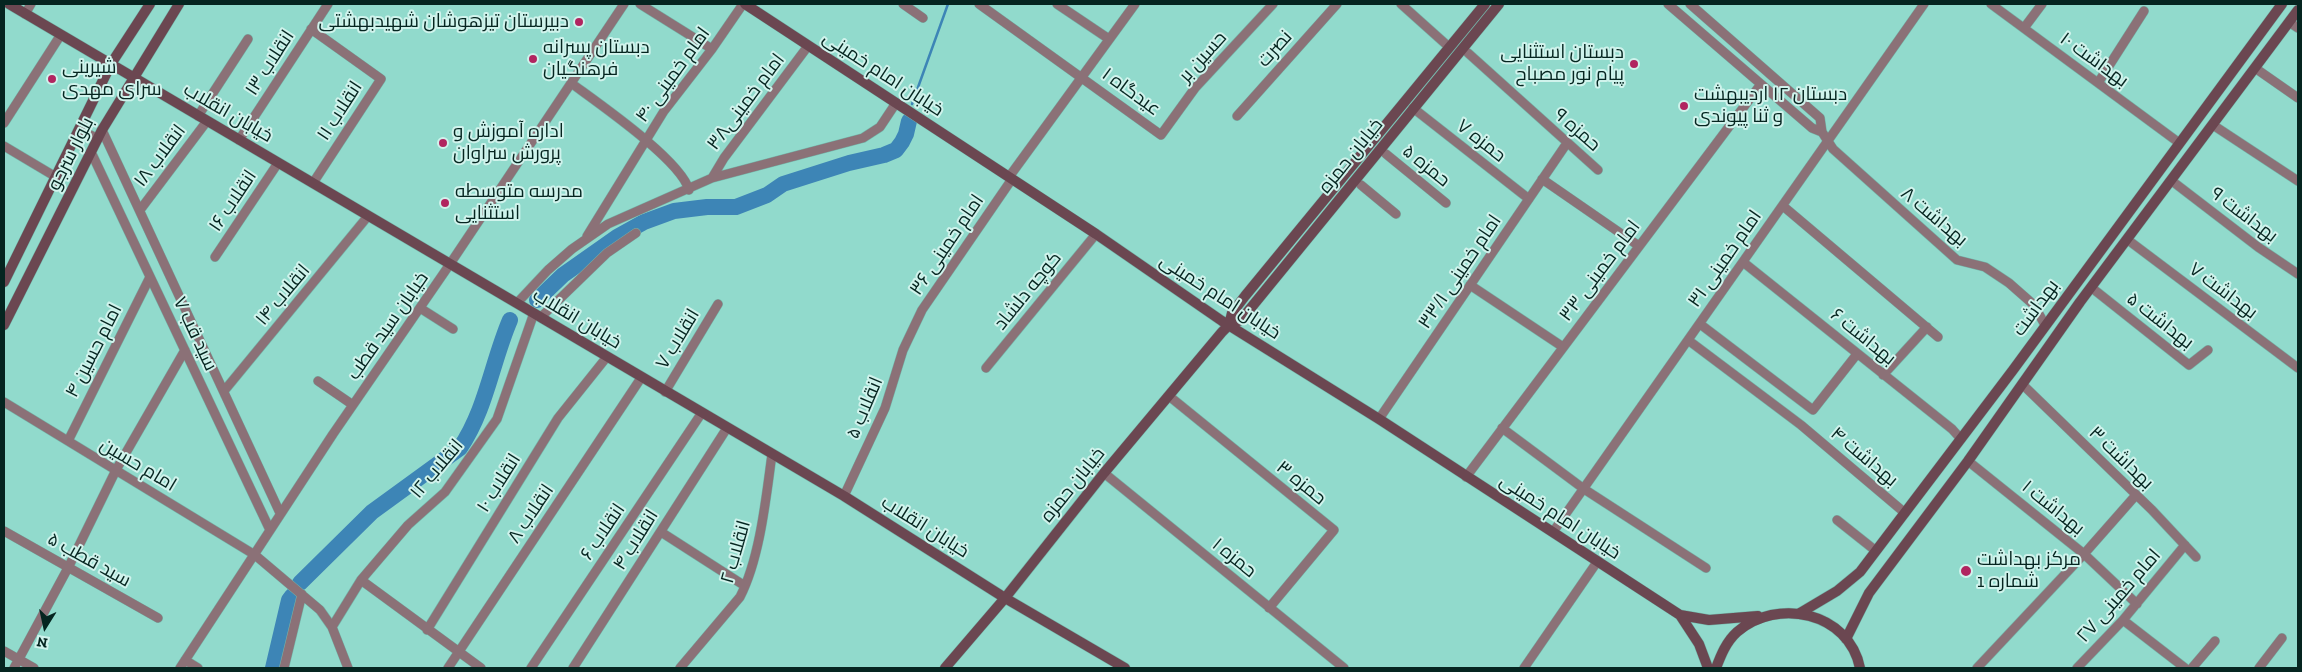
<!DOCTYPE html>
<meta charset="utf-8">
<style>
body{margin:0}
#map{position:relative;width:2302px;height:672px;overflow:hidden;background:#91dacc;font-family:"Zilla Slab",serif}
canvas{display:block}
.frame{position:absolute;inset:0;border:5px solid #052520;pointer-events:none}
.north{position:absolute;left:20px;top:602px;width:50px;height:50px;-webkit-text-stroke:4px #d0f3ec;paint-order:stroke;rotate:190deg;font-size:14px;font-weight:700;line-height:20px;text-align:center;color:#052520}
.north::after{content:'';display:block;margin:auto;width:18px;height:22px;background:#052520;clip-path:polygon(50% 0,100% 100%,50% 72%,0 100%)}
</style>
<div id="map">
<canvas width="2302" height="672"></canvas>
<div class="frame"></div>
<div class="north">N</div>
</div>
<script>
const ctx = document.querySelector('canvas').getContext('2d');
ctx.lineJoin = 'round';
function strokePath(path, color, width, dash) { ctx.strokeStyle = color; ctx.lineWidth = width; ctx.lineCap = dash ? 'butt' : 'round'; ctx.setLineDash(dash || []); ctx.stroke(path); }
function write(font, color, halo, rows, align = 'center') {
  ctx.font = font + ' "Zilla Slab",Cairo,serif'; ctx.lineWidth = 4; ctx.setLineDash([]); ctx.textBaseline = 'middle'; ctx.strokeStyle = halo; ctx.fillStyle = color; for (const [text, x, y, turn = 0] of rows) {
    ctx.save(); ctx.translate(x, y); ctx.rotate((+turn || 0) * Math.PI / 180); ctx.textAlign = isNaN(turn) ? turn : align; if (halo) ctx.strokeText(text, 0, 0); ctx.fillText(text, 0, 0); ctx.restore();
  }
}
strokePath(new Path2D(`
 M912,104L948,4`), '#3d85b6', 2.5);
strokePath(new Path2D(`
 M537,300L563,275L617,237L644,222L674,211L707,207H736L767,195L783,184L849,163L884,155L896,150L902,142L906,134L909,121
 M300,583L372,512L460,448C486,410 492,362 510,320
 M273,668L289,600L292,596`), '#3d85b6', 16);
const street = new Path2D(`
 M640,4L712,49
 M903,4L923,18
 M979,4L1161,135L1195,88L1273,4
 M1057,4L1109,39
 M1401,4L1449,47
 M1668,4L1812,128L1822,132
 M1690,4L1820,118L1822,132L1833,149L1957,260L1985,267L2009,283L2034,305L2045,325
 M1991,4L2178,142
 M25,14L31,4
 M2289,22L2298,28
 M2024,28L2042,4
 M311,29L381,79L313,183
 M1468,53L1598,170
 M2255,68L2298,98
 M571,83C598,103 681,160 689,190
 M2098,83L2144,11
 M1413,108L1529,199
 M198,116L248,39
 M1237,116L1337,4
 M4,123L60,36
 M2213,125L2298,181
 M79,129L98,139
 M102,130L280,513
 M239,140L328,4
 M4,146L56,177
 M91,152L270,530
 M1386,154L1446,203
 M1009,177L1135,4
 M712,178L724,158L808,46
 M1542,179L1639,246
 M2172,181L2258,247L2298,274
 M1361,185L1396,214
 M1783,206L1938,337
 M140,210L207,121
 M587,236L664,111L712,49L743,4
 M2128,240L2298,368
 M215,257L278,163
 M1743,262L1952,429L1961,439
 M1470,285L1563,347
 M2092,288L2189,365L2208,350
 M517,303L548,270L572,249L608,224L712,178L863,138L880,127L896,103
 M420,308L453,329
 M541,317L607,253L636,233
 M1700,324L1813,410L1857,354
 M1688,340L1801,425L1905,513
 M986,368L1096,234
 M1883,375L1927,327
 M318,381L353,405
 M2022,384L2152,510L2196,557
 M665,392L718,304
 M225,395L224,391L368,216
 M1169,396L1334,530L1269,608
 M4,402L255,555L320,610L332,627L348,668
 M1379,419L1567,143
 M1502,428L1584,489L1706,568
 M68,441L150,277
 M1968,461L2084,554L2137,604
 M1104,473L1344,668
 M1466,477L1761,84
 M844,496L885,408L903,350L922,310L1012,179
 M1837,520L1876,551
 M4,531L158,618
 M661,532L745,586
 M1553,532L1924,4
 M361,580L481,668
 M2123,620L2185,668
 M332,627L361,580L408,525L445,492L497,419L534,313
 M427,630L558,418L606,358
 M4,651L34,668
 M185,660L198,668
 M14,668L69,566L116,470L185,350
 M180,668L333,434L450,264L624,4
 M284,668L302,594
 M448,668L641,378
 M531,668L701,414
 M573,668L727,428
 M680,668L740,597C760,558 766,498 772,454
 M1524,668L1597,562
 M1977,668L2084,554L2136,495
 M2077,668L2123,620L2185,545
 M2192,668L2215,641
 M2259,668L2282,638`);
const secondary = new Path2D(`
 M9,4L844,496L1005,598L1125,668
 M745,4L1096,234L1222,321L1379,419L1680,615L1699,644L1708,668
 M4,282L111,64L150,4
 M4,325L102,130L179,4
 M1229,325L1232,313L1245,296L1485,4
 M1800,613L1837,591L1860,572L2013,370L2282,4
 M1680,615L1709,620L1758,616
 M1846,639L1869,593L1968,461L2080,302L2298,10
 M945,668L1005,598L1104,473L1222,332L1229,325L1241,320L1499,4
 M1716,668C1721,655 1726,642 1737,632C1777,597 1849,612 1860,668`);
strokePath(street, '#75b6aa', 10);
strokePath(secondary, '#75b6aa', 11);
strokePath(street, '#8b7177', 9);
strokePath(secondary, '#6b4751', 10);
for (const [x, y, r, color] of [
 [579,22,5,"#b12560"],
 [533,59,5,"#b12560"],
 [1634,64,5,"#b12560"],
 [52,79,5,"#b12560"],
 [1684,106,5,"#b12560"],
 [443,143,5,"#b12560"],
 [445,203,5,"#b12560"],
 [1966,571,6,"#b12560"]
]) { const dot = new Path2D(); dot.arc(x, y, r, 0, 2 * Math.PI); ctx.fillStyle = color; ctx.fill(dot); strokePath(dot, '#d0f3ec', 2); }
write('19px', '#052520', '#d0f3ec', [
 ["دبیرستان تیزهوشان شهیدبهشتی",569,22,"right"],
 ["دبستان پسرانه",543,48],
 ["فرهنگیان",543,70],
 ["دبستان استثنایی",1624,53,"right"],
 ["پیام نور مصباح",1624,75,"right"],
 ["شیرینی",62,68],
 ["سرای مهدی",62,90],
 ["دبستان ۱۲ اردیبهشت",1694,95],
 ["و ثنا پیوندی",1694,117],
 ["اداره آموزش و",453,132],
 ["پرورش سراوان",453,154],
 ["مدرسه متوسطه",455,192],
 ["استثنایی",455,214],
 ["مرکز بهداشت",1977,560],
 ["شماره 1",1977,582]
], 'left');
write('19px', '#052520', '#d0f3ec', [
 ["نصرت",1275,49,-48],
 ["حسین بر",1203,57,-48],
 ["بهداشت ۱۰",2094,60,36],
 ["انقلاب ۱۳",270,63,-57],
 ["خیابان امام خمینی",883,74,33],
 ["امام خمینی ۴۰",673,75,-54],
 ["عیدگاه ۱",1131,92,36],
 ["امام خمینی۳۸",746,102,-53],
 ["انقلاب ۱۱",340,111,-57],
 ["خیابان انقلاب",228,113,30],
 ["حمزه ۹",1577,130,41],
 ["حمزه ۷",1481,141,38],
 ["بلوار سرجو",71,154,-63],
 ["انقلاب ۱۸",160,156,-53],
 ["خیابان حمزه",1351,156,-51],
 ["حمزه ۵",1426,166,39],
 ["انقلاب ۱۶",233,201,-56],
 ["بهداشت ۹",2244,215,37],
 ["بهداشت ۸",1934,217,40],
 ["امام خمینی ۳۶",947,245,-56],
 ["امام خمینی ۳۱",1725,259,-55],
 ["امام خمینی ۳۳",1600,271,-53],
 ["امام خمینی ۳۳/۱",1460,272,-56],
 ["کوچه دلشاد",1028,291,-51],
 ["بهداشت ۷",2223,291,37],
 ["انقلاب ۱۴",283,295,-50],
 ["خیابان امام خمینی",1220,297,33],
 ["بهداشت",2036,308,-54],
 ["خیابان انقلاب",577,319,31],
 ["بهداشت ۵",2160,321,38],
 ["خیابان سید قطب",388,326,-55],
 ["سید قب ۷",195,334,65],
 ["بهداشت ۶",1863,337,39],
 ["انقلاب ۷",678,339,-59],
 ["امام حسین ۴",94,351,-63],
 ["انقلاب ۵",865,408,-67],
 ["بهداشت ۴",1864,457,40],
 ["بهداشت ۳",2121,458,44],
 ["امام حسین",138,465,31],
 ["انقلاب ۱۲",437,469,-50],
 ["انقلاب ۱۰",499,483,-58],
 ["حمزه ۳",1301,483,39],
 ["خیابان حمزه",1073,485,-51],
 ["بهداشت ۱",2053,508,39],
 ["انقلاب ۸",531,514,-56],
 ["خیابان امام خمینی",1560,517,33],
 ["خیابان انقلاب",925,527,32],
 ["انقلاب ۶",603,532,-56],
 ["انقلاب ۴",636,540,-58],
 ["انقلاب ۲",736,552,-74],
 ["حمزه ۱",1234,558,39],
 ["سید قطب ۵",89,560,29],
 ["امام خمینی ۲۷",2119,596,-49]
]);
</script>
